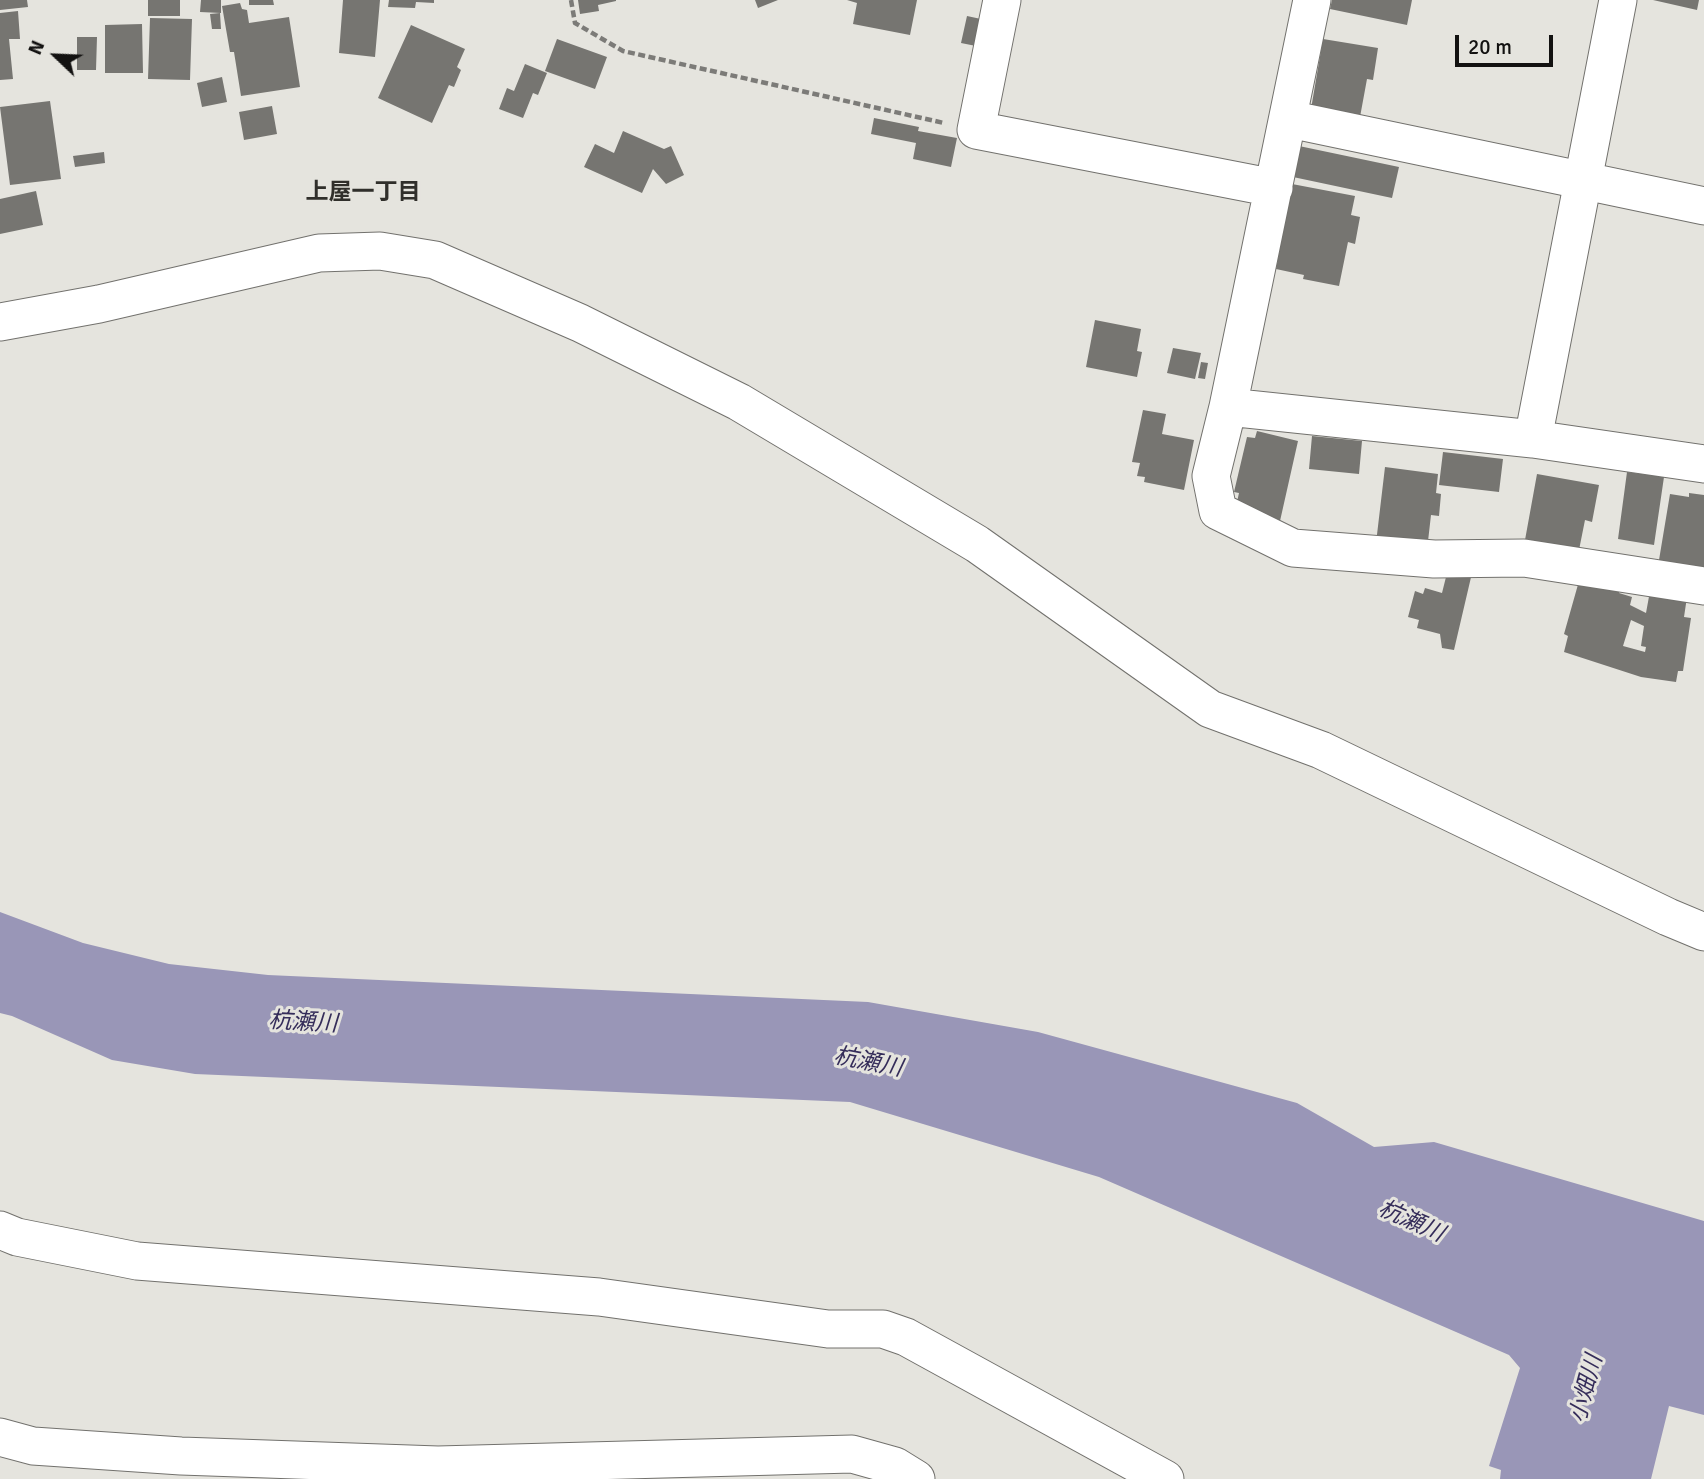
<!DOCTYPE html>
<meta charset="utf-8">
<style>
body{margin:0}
#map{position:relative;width:1704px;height:1479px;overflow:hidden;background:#e5e4de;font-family:Signika,sans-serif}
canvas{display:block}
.north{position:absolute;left:21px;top:21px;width:70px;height:70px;-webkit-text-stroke:5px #e5e4de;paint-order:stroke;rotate:293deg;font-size:19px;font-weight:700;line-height:28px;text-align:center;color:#131211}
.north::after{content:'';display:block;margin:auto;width:24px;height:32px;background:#131211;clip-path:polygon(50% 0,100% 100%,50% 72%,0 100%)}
.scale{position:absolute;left:1455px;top:35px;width:98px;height:32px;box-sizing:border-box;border:4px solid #131211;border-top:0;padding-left:9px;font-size:21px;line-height:24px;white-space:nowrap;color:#131211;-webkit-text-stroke:5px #e5e4de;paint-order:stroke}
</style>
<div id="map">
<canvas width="1704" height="1479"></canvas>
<div class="north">N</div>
<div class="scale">20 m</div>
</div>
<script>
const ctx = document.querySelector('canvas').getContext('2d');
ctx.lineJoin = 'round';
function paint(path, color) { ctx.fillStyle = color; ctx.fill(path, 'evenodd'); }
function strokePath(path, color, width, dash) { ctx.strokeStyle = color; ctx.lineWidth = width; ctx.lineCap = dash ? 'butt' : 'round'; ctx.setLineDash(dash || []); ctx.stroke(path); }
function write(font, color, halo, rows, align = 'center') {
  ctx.font = font + ' Signika,"Noto Sans JP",sans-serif'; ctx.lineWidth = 6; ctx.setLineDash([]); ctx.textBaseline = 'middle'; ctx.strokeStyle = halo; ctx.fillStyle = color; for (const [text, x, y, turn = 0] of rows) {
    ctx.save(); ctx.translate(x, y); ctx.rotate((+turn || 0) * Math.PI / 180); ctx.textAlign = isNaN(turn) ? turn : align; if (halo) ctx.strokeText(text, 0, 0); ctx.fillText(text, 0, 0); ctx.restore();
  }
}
paint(new Path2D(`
 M0,912L83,943L169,964L268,975L868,1002L1038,1032L1297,1103L1374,1147L1434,1142L1704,1221V1415L1669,1406L1651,1479H1500L1501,1470L1489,1466L1520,1368L1509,1355L1099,1177L850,1102L195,1074L112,1060L12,1016L0,1013Z`), '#9996b7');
paint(new Path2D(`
 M0,0H27L28,7L0,10Z
 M148,0H180V16H148Z
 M201,0H221V13L200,12Z
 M249,0H273L274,5H249Z
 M343,0H380L375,57L339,53Z
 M389,0H434V3L416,2L415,8L388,7Z
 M578,0H616V1L598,5L599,11L580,14Z
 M755,0H778L758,8Z
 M847,0H917L910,35L853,24L857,3Z
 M1332,0H1412L1407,25L1330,9Z
 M1653,0H1699L1697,10Z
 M240,3L242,9L247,10L249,23L289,17L300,87L241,96L234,52H230L222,6Z
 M18,11L20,39H9L13,79L0,80V13Z
 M220,13L221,29H212L210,14Z
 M967,16L981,19L976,46L961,43Z
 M150,18L192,19L190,80L148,79Z
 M142,24L143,73H105V25Z
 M411,25L465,49L457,67L461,70L454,87L449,85L432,123L378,98Z
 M77,37H97L96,70H77Z
 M557,39L607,57L595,89L545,71Z
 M1323,39L1378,48L1373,80L1367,79L1360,117L1311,109Z
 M525,64L547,73L538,95L533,93L523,118L499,109L507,88L514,91Z
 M222,77L227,102L202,107L197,83Z
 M50,101L61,179L10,185L0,107Z
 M272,106L277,134L244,140L239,112Z
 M874,118L919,127L918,131L957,138L951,167L913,159L916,143L871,134Z
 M623,131L664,149L671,146L684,175L666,184L653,169L642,193L584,167L595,144L614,153Z
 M1299,146L1399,167L1392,198L1293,177Z
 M104,152L105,163L75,167L73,156Z
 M1292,184L1355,196L1351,215L1360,217L1355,244L1348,242L1339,286L1303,279L1304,275L1276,269Z
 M36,191L43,225L0,234V199Z
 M1095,320L1141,329L1137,351L1142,352L1137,377L1086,367Z
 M1173,348L1201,353L1195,379L1167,373Z
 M1201,362L1208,363L1205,379L1198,378Z
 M1143,410L1166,414L1162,434L1194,440L1184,490L1144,482L1145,477L1137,476L1140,463L1132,462Z
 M1257,431L1298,441L1280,521L1235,511L1239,493L1234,492L1247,437L1255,438Z
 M1312,436L1362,441L1359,474L1309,469Z
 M1443,452L1503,459L1499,492L1439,485Z
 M1385,467L1438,474L1436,493L1441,494L1439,516L1431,515L1427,550L1376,543Z
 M1627,472L1664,477L1654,545L1618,539Z
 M1537,474L1599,485L1592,522L1585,520L1577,560L1523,551Z
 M1689,493L1704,495V580L1657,572L1670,494L1689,497Z
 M1447,573H1472L1454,650L1442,648L1440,634L1417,628L1419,620L1408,617L1415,591L1423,594L1425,588L1442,593Z
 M1579,581L1620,590L1619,593L1632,597L1630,605L1646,613L1650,591L1687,597L1684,617L1691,618L1683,671H1678L1676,682L1641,677L1564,652L1568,636L1564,634ZM1631,620L1644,626L1641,646L1646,647L1645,652L1623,646Z`), '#767571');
const minor = new Path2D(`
 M1002,0L976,130L1274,188
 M1312,0L1228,407L1533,439L1704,464
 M1289,119L1704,206
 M0,322L99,304L319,253L380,251L435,260L580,323L739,402L977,544L1210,709L1321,750L1668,917L1704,932
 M1228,407L1211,476L1218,511L1293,548L1434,559L1524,558L1704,586
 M1533,439L1618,0
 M0,1230L17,1237L137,1261L599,1297L828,1329H883L906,1337L1165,1479
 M0,1437L33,1446L181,1456L438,1465L852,1454L895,1466L916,1479`);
strokePath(minor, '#72716d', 39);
strokePath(new Path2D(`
 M571,0L575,23L623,51L944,123`), '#7c7b78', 4.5, [7, 3.5]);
strokePath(minor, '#fff', 37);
write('bold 23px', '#302f2b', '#e5e4de', [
 ["上屋一丁目",363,193]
]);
write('italic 23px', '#352d5a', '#e5e4de', [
 ["杭瀬川",303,1023,3],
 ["杭瀬川",868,1063,11],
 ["杭瀬川",1411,1222,24],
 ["小畑川",1587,1389,-75]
]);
</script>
